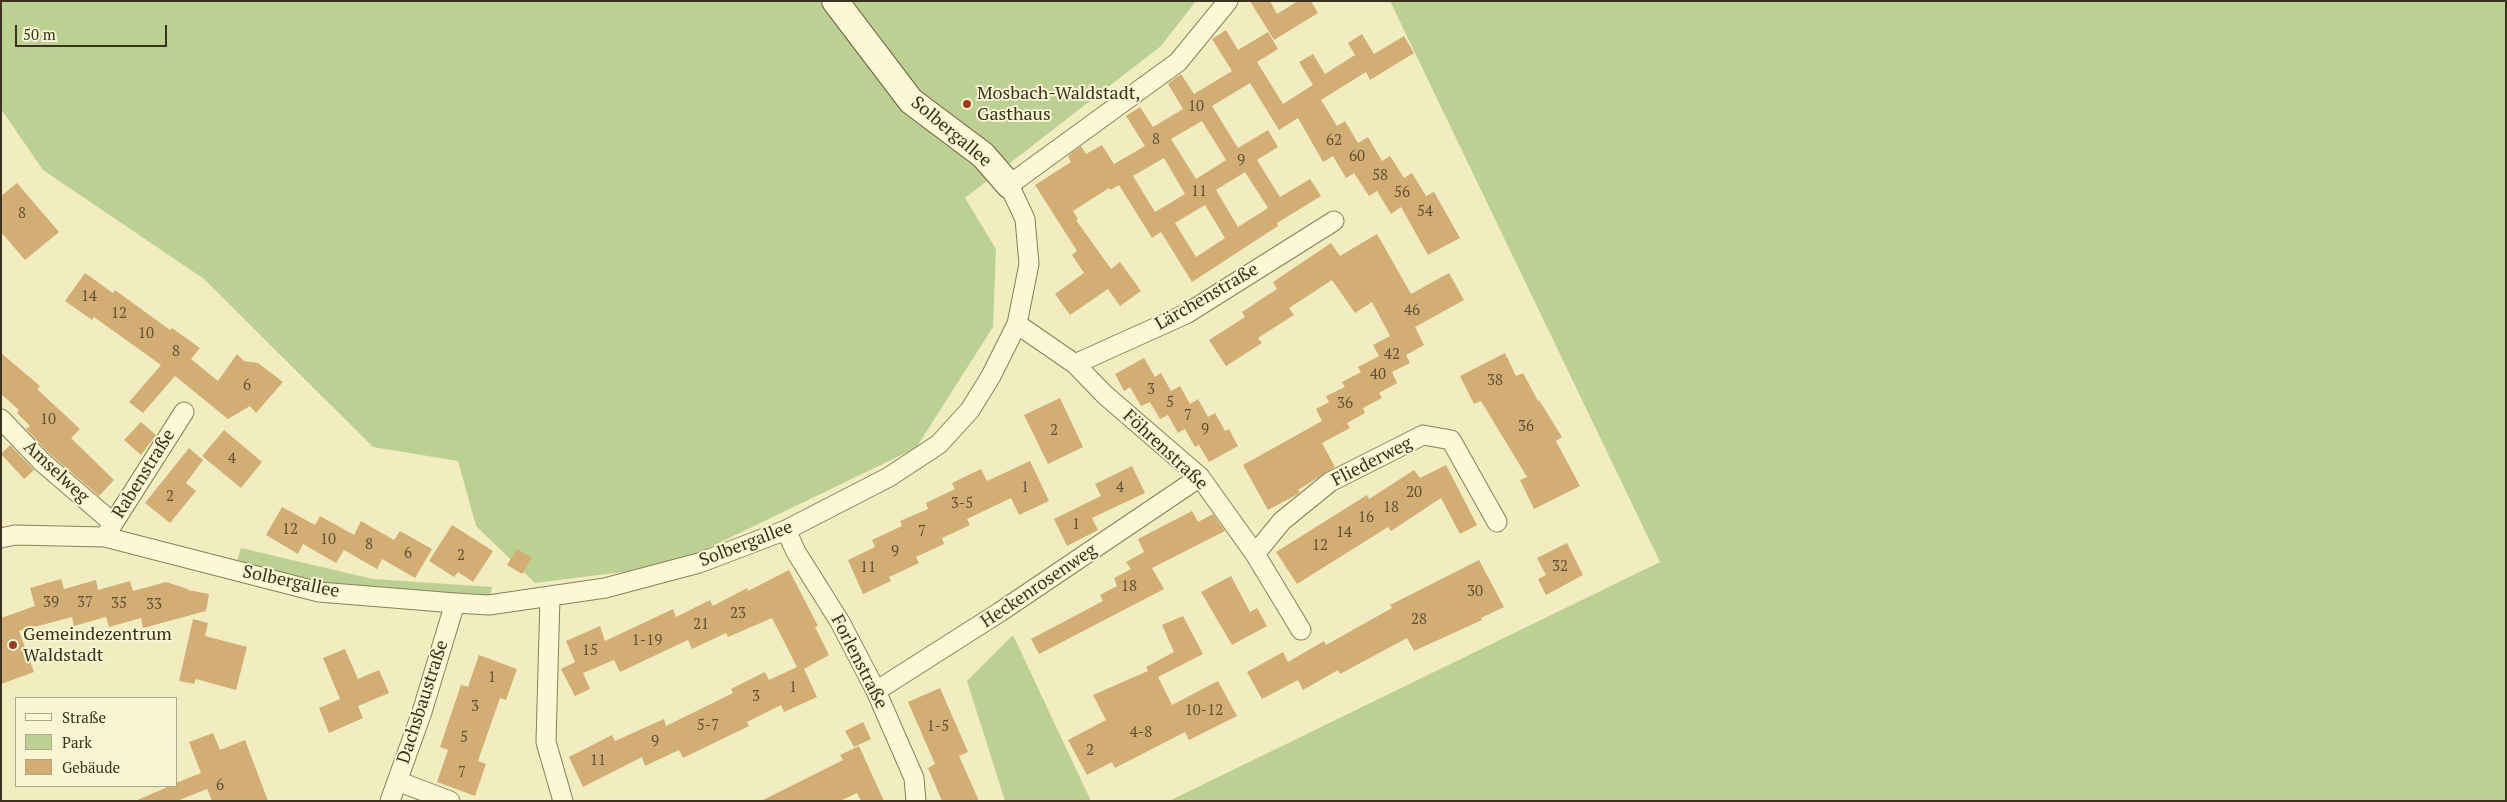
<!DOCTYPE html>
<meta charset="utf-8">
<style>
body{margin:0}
#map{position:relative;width:2507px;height:802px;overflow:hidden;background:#f1edc1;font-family:"PT Serif",serif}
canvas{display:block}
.frame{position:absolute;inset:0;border:2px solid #3b311d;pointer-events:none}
.legend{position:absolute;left:15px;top:697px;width:162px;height:90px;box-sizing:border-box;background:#f8f5d2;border:1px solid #aca78a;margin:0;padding:6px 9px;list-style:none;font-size:15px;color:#3b311d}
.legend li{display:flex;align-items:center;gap:10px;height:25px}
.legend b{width:25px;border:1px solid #aca78a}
.scale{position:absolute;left:15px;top:25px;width:152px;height:22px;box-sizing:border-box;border:2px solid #3b311d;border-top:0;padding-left:6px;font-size:15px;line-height:18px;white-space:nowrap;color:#3b311d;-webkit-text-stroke:4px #f8f5d2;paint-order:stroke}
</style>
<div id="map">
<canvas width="2507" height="802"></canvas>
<div class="frame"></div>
<ul class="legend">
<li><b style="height:6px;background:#fbf8d5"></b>Straße</li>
<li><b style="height:14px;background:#bdd094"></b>Park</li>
<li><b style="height:14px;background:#d2ae75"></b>Gebäude</li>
</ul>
<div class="scale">50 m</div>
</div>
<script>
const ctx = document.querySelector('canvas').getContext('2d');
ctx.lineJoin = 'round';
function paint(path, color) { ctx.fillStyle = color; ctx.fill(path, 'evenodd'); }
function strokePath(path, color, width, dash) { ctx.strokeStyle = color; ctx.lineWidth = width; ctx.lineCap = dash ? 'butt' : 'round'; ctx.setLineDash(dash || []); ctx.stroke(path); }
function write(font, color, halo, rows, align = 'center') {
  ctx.font = font + ' "PT Serif",serif'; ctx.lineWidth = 4; ctx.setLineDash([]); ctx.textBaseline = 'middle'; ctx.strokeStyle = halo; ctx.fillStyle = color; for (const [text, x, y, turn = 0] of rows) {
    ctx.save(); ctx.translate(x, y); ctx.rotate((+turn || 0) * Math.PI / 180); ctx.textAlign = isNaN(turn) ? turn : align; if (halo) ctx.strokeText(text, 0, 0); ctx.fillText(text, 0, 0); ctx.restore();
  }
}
paint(new Path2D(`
 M1,1H1196L1161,46L965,198L996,249L993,327L916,448L671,566L535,583L476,526L458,461L373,447L204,279L43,170L1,109Z
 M1390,1H2506V801H1169L1660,562Z
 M241,548L373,579L492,587L489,605L455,603L234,570Z
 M1013,635L1091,801H1005L967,681Z`), '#bdd094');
paint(new Path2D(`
 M1250,1H1270L1277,14L1298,1H1311L1318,13L1274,40Z
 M1226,30L1238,50L1268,32L1278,49L1257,62L1283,104L1313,85L1299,62L1313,54L1325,74L1355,55L1348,43L1362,34L1374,54L1404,36L1414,53L1370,80L1366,72L1321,100L1337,126L1345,121L1358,143L1368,137L1382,161L1390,156L1404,178L1412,173L1426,196L1434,192L1460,238L1428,255L1401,207L1391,214L1377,191L1369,196L1354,173L1346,178L1333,156L1323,162L1298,118L1279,130L1250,83L1212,106L1238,148L1268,130L1278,147L1257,160L1280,197L1310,179L1321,196L1277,223L1278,226L1192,282L1161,232L1152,238L1119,185L1110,190L1109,188L1073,211L1078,219L1076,220L1111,269L1120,262L1141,291L1120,306L1108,289L1070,315L1055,294L1084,273L1072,255L1077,251L1035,185L1071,162L1068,156L1081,146L1086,154L1102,145L1114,164L1145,146L1126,116L1140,107L1153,127L1183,109L1168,84L1174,79L1181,74L1194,94L1232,71L1212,39ZM1202,121L1226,160L1196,179L1171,139ZM1164,158L1185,194L1155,212L1133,176ZM1245,172L1268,208L1238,227L1216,190ZM1205,205L1225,238L1196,257L1175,223Z
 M17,183L59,232L25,260L1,232V196Z
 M1377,234L1411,294L1449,273L1464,300L1415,327L1424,345L1406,355L1410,363L1392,372L1397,383L1379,393L1382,398L1363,408L1365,413L1347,423L1350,428L1322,443L1335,467L1298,490L1300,492L1296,495L1268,510L1243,465L1322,421L1316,409L1329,402L1326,396L1345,387L1342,382L1361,372L1358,367L1379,356L1373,345L1390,336L1372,302L1355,313L1332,280L1289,308L1294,315L1258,338L1262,343L1226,366L1209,340L1245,317L1242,312L1277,289L1273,282L1331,243L1340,256Z
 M85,273L113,293L115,290L170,330L172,328L200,348L191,359L218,381L237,354L244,361L258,363L283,382L256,413L250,406L228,419L175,376L143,413L129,402L161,365L94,317L92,320L65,301Z
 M1,353L40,386L37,389L80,429L71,438L114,480L99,496L50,454L26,429L30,426L17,413L19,410L1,394Z
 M1505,353L1516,376L1523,373L1538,401L1539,400L1562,437L1556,441L1580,486L1534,509L1520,480L1527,477L1481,401L1474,404L1460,376Z
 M1144,358L1155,377L1161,373L1171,391L1180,386L1190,404L1198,399L1208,417L1215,413L1225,431L1229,429L1238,446L1209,462L1199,445L1195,447L1185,429L1178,433L1168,415L1160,419L1150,402L1141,406L1130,387L1124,391L1115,374Z
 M1060,398L1083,447L1048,464L1024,415Z
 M141,422L156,435L141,455L124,440Z
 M224,430L262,462L241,488L202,456Z
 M10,445L34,470L24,479L1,454Z
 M189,448L203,460L186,483L196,491L170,523L145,503Z
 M1030,461L1049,501L1019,515L1011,498L967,519L970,525L942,538L944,544L916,557L919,563L889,577L891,581L863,594L848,560L875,547L872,540L902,526L900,521L928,509L926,503L955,489L952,483L981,469L987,481Z
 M1446,465L1477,525L1460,534L1441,498L1391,531L1388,527L1297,584L1276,552L1367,495L1369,499L1414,470L1420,478Z
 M1132,466L1145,493L1092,518L1098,530L1067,546L1054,519L1101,496L1095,484Z
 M282,507L315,525L320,516L354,535L361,521L394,540L400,531L432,549L415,578L382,559L377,569L344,550L336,563L303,544L298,554L266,535Z
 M1192,511L1198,522L1213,514L1225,531L1152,568L1164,589L1039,654L1031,639L1103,601L1100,595L1117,586L1114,578L1131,569L1126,562L1144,552L1138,539Z
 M452,525L493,551L473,582L458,572L454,577L429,561Z
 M1567,543L1583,575L1546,595L1538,579L1546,575L1537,558Z
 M517,549L532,558L522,574L507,565Z
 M1479,560L1504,607L1481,618L1482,620L1414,651L1407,638L1340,674L1338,670L1303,690L1298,680L1262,699L1247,672L1283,652L1288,662L1324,641L1326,645L1392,608L1390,605Z
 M789,570L818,626L815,627L829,655L804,669L817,697L784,712L781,705L747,722L749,726L683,758L679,750L645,766L642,757L583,787L569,757L612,735L615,741L664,719L666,726L733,693L731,689L765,672L769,680L797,667L772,618L728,637L726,633L692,649L688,640L620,672L614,660L583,673L590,689L575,696L561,669L575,662L566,641L600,626L605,641L673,609L676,617L710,600L713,606L747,588L748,591Z
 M1231,576L1250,612L1257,608L1267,626L1232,645L1201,592Z
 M61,579L64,589L96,580L98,590L130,581L133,591L166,582L188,589V590L209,594L206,611L143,628L141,618L109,627L106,617L74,626L72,617L19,631L34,672L1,684V618L35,606L30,588Z
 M1183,616L1203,654L1158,677L1172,705L1218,681L1237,716L1189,740L1185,732L1115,768L1112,762L1087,775L1068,740L1106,720L1093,695L1148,671L1146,667L1174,652L1162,625Z
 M193,619L208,623L205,636L247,647L236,690L196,679L194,684L179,681Z
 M345,649L358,679L379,670L389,693L358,706L363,718L329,733L319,708L340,699L323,658Z
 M479,655L517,669L506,700L500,698L478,761L486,764L475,796L437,782L448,750L440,747L461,685L468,687Z
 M940,688L968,752L959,756L979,801H942L928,768L935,764L908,702Z
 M863,722L871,739L854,747L845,731Z
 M213,733L220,750L245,740L268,801H212L207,789L177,801H135L170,786H176V783L201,773L189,742Z
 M859,746L884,801H861L857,793L840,801H761L843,760L840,755Z`), '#d2ae75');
const street = new Path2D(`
 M1017,324L1075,364L1105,395L1200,477L1255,554L1301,630
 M1075,364L1186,314L1334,221
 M1,419L42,462L113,523
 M786,530L796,552L840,622L876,691L914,778L916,801
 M107,533L184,412
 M1,538L15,535L105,537L319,592L455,603L489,605L605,588L699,563L786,530L889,477L939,444L970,410L991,376L1017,324L1029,264L1025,219L1009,185L1178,62L1228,1
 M1255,554L1282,521L1330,482L1423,435L1451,440L1497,522
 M550,597L546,742L563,801
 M876,691L1000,612L1200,477
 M397,781L450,801
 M390,801L422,712L455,603`);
const secondary = new Path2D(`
 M835,1L911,101L983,155L1009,185`);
strokePath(street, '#8c7e57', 21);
strokePath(secondary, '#6e5f3b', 28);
strokePath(street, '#fbf8d5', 19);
strokePath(secondary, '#fbf8d5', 26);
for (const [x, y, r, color] of [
 [967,104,5,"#a03b23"],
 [13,645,5,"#a03b23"]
]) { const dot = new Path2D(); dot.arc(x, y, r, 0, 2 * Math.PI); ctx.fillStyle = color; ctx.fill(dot); strokePath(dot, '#f8f5d2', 2); }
write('15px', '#615033', null, [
 ["10",1196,107],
 ["8",1156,140],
 ["62",1334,141],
 ["60",1357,157],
 ["9",1241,161],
 ["58",1380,176],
 ["11",1199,192],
 ["56",1402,193],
 ["54",1425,212],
 ["8",22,214],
 ["14",89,297],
 ["46",1412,311],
 ["12",119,314],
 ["10",146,334],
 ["8",176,352],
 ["42",1392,355],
 ["40",1378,375],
 ["38",1495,381],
 ["6",247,386],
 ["3",1151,390],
 ["5",1170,403],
 ["36",1345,404],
 ["7",1188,416],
 ["10",48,420],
 ["36",1526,427],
 ["9",1205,430],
 ["2",1054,431],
 ["4",232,459],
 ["1",1025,488],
 ["4",1120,488],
 ["20",1414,493],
 ["2",170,497],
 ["3-5",962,504],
 ["18",1391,508],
 ["16",1366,518],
 ["1",1076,525],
 ["12",290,530],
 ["7",922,532],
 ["14",1344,533],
 ["10",328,540],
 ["8",369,545],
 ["12",1320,546],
 ["9",895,552],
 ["6",408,554],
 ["2",461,556],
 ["32",1560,567],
 ["11",868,568],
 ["18",1129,587],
 ["30",1475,592],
 ["39",51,603],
 ["37",85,603],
 ["35",119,604],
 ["33",154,605],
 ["23",738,614],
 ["28",1419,620],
 ["21",701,625],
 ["1-19",647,641],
 ["15",590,651],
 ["1",492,678],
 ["1",793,688],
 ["3",756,697],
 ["3",475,707],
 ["10-12",1204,711],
 ["5-7",708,726],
 ["1-5",938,727],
 ["4-8",1141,733],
 ["5",464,738],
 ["9",655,742],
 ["2",1090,751],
 ["11",598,761],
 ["7",462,773],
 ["6",220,786]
]);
write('18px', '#3b311d', '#f8f5d2', [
 ["Mosbach-Waldstadt,",977,94],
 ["Gasthaus",977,115],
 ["Gemeindezentrum",23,635],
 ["Waldstadt",23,656]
], 'left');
write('18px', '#3b311d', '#f8f5d2', [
 ["Solbergallee",951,132,40],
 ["Lärchenstraße",1207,297,-30],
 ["Föhrenstraße",1165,450,43],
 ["Fliederweg",1372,462,-27],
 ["Amselweg",56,472,43],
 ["Rabenstraße",144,474,-58],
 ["Solbergallee",746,544,-21],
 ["Solbergallee",291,582,12],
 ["Heckenrosenweg",1039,586,-34],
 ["Forlenstraße",859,662,63],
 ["Dachsbaustraße",423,702,-72]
]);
</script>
